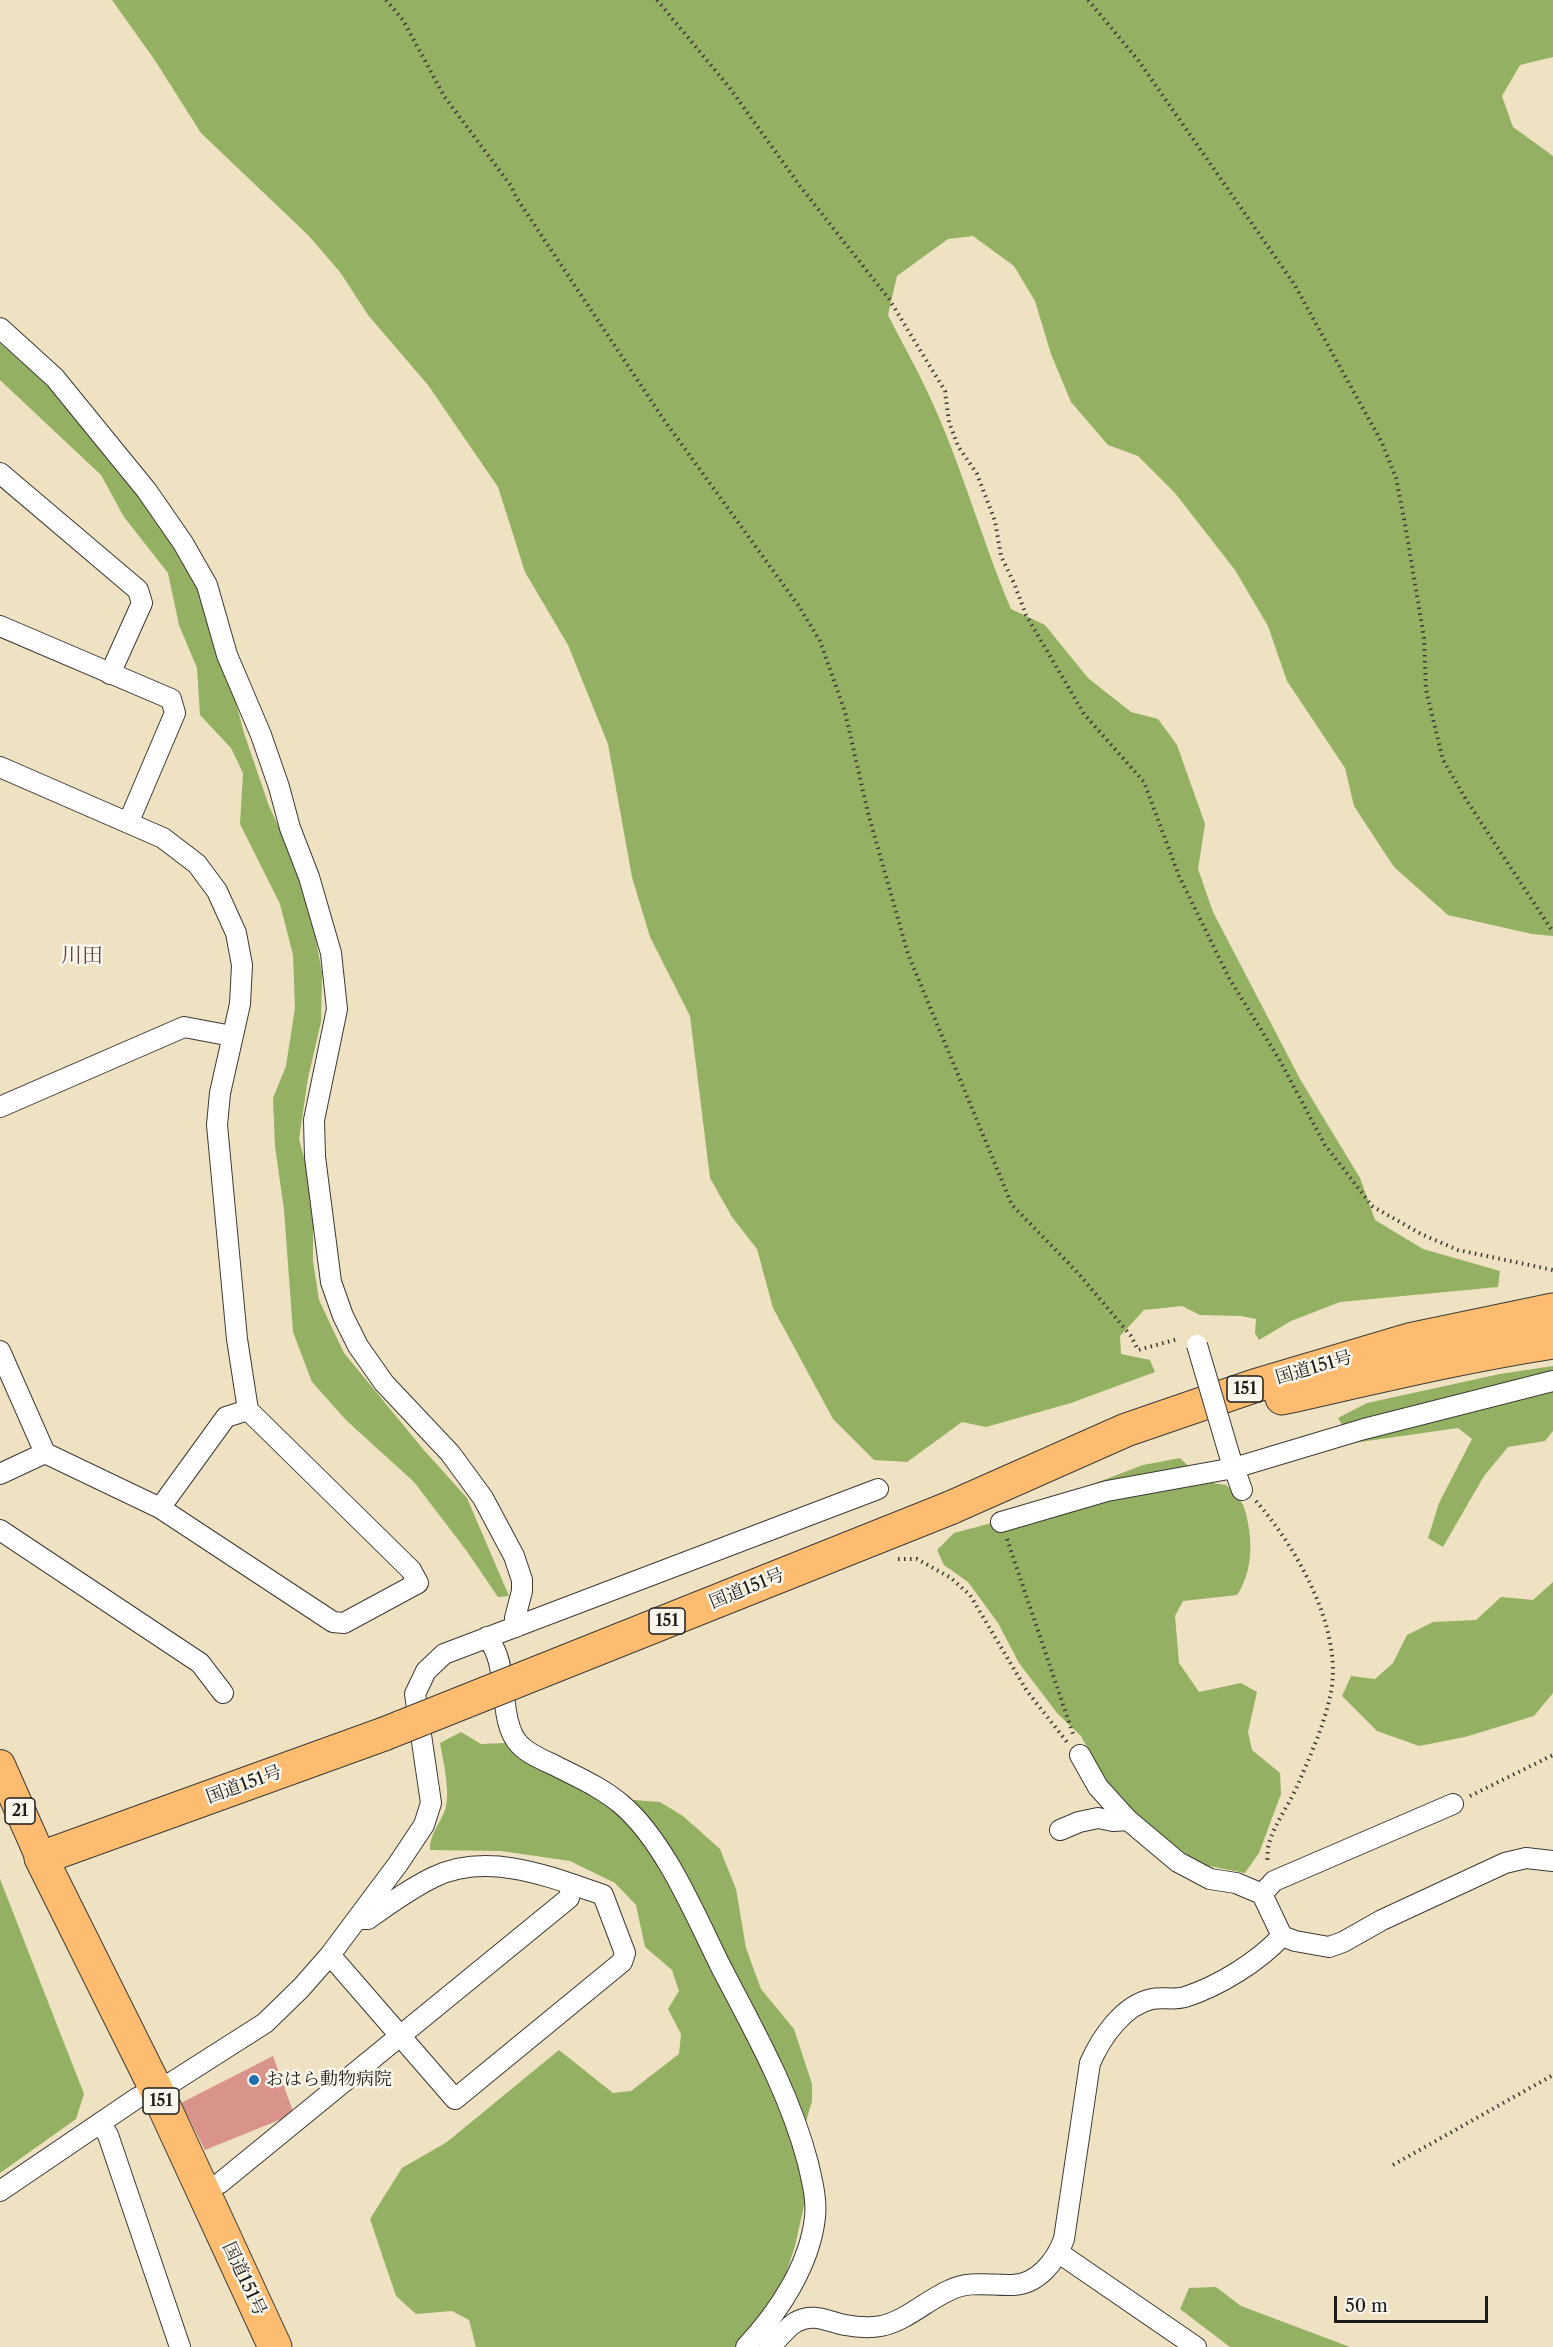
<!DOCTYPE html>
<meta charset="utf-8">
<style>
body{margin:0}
#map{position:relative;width:1553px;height:2347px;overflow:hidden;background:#efe2c2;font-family:"Libre Caslon Text",serif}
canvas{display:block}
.scale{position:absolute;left:1334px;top:2296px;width:154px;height:27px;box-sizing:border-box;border:3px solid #1c1c1c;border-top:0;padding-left:8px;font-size:18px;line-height:21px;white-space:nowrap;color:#1c1c1c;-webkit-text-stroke:4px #fbf7ec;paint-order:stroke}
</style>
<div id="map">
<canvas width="1553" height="2347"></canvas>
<div class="scale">50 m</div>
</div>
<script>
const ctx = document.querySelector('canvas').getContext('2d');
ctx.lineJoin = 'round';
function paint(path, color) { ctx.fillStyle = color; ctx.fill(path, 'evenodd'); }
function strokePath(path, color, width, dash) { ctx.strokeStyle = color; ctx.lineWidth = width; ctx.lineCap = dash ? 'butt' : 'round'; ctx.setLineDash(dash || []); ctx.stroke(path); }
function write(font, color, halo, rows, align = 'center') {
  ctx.font = font + ' "Libre Caslon Text","Noto Serif JP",serif'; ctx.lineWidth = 5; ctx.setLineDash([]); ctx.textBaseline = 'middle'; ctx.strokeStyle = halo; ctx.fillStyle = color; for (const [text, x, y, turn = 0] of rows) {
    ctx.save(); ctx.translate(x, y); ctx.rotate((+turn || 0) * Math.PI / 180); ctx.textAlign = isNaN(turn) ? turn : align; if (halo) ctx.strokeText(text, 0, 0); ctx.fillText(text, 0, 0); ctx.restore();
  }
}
paint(new Path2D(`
 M112,0H1553V57L1520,65L1502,96L1513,127L1553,156V936L1532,934L1448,915L1394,867L1354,806L1345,768L1287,681L1268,626L1235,570L1175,493L1138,456L1108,445L1071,402L1051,354L1035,301L1014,266L973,236L948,239L897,276L888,315C901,341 916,367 928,393C961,463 981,538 1011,609L1045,625L1088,678L1131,712L1158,719L1177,745L1205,824L1198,869L1213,912L1300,1079L1360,1178L1375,1220L1423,1249L1500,1271L1498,1287L1340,1302L1291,1321L1259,1340L1255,1333L1256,1319L1241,1316L1200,1315L1182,1306L1144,1310L1120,1336L1121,1354L1150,1360L1155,1372L1071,1403L986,1427L962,1422L907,1462L874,1460L833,1419L773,1308L757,1249L732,1217L710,1178L690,1016L650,937L632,877L608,744L568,645L525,572L498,487L428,385L368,315L340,272L309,236L201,133L154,59Z
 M0,343L42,379L90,434L141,496L205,586L244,733L269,806L306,886L322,973L321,1022L308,1078L299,1139L310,1179L313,1207V1261L319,1300L344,1353L423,1449L467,1498L509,1596L498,1597L466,1550L414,1482L346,1420L312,1382L293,1332L284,1210L275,1146L273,1098L286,1066L295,1008L293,955L280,904L240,824L243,773L231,748L200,715L197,668L179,625L168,573L124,517L101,475L0,380Z
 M1553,1366V1431L1545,1441L1508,1447L1484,1476L1443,1547L1428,1538L1439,1503L1472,1439L1458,1428L1353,1443L1338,1418L1367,1403L1500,1374Z
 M1180,1458L1205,1482L1226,1485C1232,1491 1241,1499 1244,1507C1253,1536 1254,1570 1237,1595L1183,1601L1175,1616L1179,1663L1199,1692L1241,1683L1257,1692L1248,1732L1252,1750L1280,1773L1281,1794L1259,1853L1245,1873L1199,1864L1114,1798L1081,1736L1057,1713L1019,1663L998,1623L968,1582L944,1565L937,1550L954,1533L988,1524L1143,1465Z
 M1553,1582V1693L1534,1716L1465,1737L1419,1746L1377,1731L1342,1696L1351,1676L1375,1679L1393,1663L1407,1635L1433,1622L1476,1620L1501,1597L1533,1600Z
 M461,1732L481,1744L506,1743L618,1807L634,1800L660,1802L683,1816L720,1849L736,1889L746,1948L761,1989L794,2029L812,2084V2101L804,2129L802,2171L805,2201L795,2246L779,2295L736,2347H476L469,2320L452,2311L416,2314L396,2296L370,2219L402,2168L447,2142L559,2050L613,2093L631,2091L679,2054L681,2034L668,2009L679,1991L672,1970L645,1947L636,1905L615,1883L570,1861L501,1851L430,1850C429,1835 440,1824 445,1810C451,1794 443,1760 440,1743Z
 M0,1879L84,2094L76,2119L0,2173Z
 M1216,2287L1241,2306L1350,2347H1230L1180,2309L1189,2288Z`), '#94b062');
paint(new Path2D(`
 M273,2056L294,2114L205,2150L181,2103Z`), '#d8948a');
const minor = new Path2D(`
 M0,328L55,378L147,491L183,543L207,585L227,655L261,735L279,787L290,828L309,877L331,953L337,1009L314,1120L315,1157L331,1282L343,1316L358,1346L384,1383L450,1453L483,1498L514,1556L522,1580V1591L515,1618L516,1627
 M0,473L138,590L142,603L110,674
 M0,626L171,699L175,713L129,821
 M0,767L163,838L197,864L217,891L236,933L242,965L240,1004L220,1093L217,1125L237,1339L248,1410L411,1570L418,1583L344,1623L333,1622L160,1508L45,1453L0,1351
 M0,1107L184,1027L232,1036
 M1230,1457L1242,1490
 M0,1474L45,1453
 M160,1508L226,1417L248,1410
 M1001,1522L1107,1491L1234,1468L1364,1429L1553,1381
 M0,1530L200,1663L223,1693
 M487,1637C490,1642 494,1647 496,1653C507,1678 500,1724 519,1744C528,1754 543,1760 554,1765C577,1777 601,1787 621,1804C665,1841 696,1917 722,1969C755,2032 790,2094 808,2163C812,2181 817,2199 815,2217C810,2265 778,2313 746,2347
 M1080,1755L1098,1787L1128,1820
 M1060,1830L1079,1822L1098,1818L1113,1821L1128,1820L1178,1862L1210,1879L1236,1883L1262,1894L1282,1936L1295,1941L1329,1947L1343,1942L1382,1920L1505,1863L1526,1858L1553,1861
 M1262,1894L1274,1881L1453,1804
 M330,1955L455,2099L622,1962L625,1953L603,1895C551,1877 488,1851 434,1877C411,1888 389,1904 368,1919H361
 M100,2123L108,2135L180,2347
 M0,2191L137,2098L174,2081L265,2023L301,1988L330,1955L398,1864L424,1825L431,1803L415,1694L426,1671L444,1654L878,1489
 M203,2191L220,2183L569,1898L572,1884
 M1059,2253L1196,2347
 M770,2347C778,2339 787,2327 796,2322C813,2312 829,2322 845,2325C856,2327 870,2328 881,2326C906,2321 927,2300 950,2290C970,2280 991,2286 1013,2285C1038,2284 1056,2261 1064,2239L1090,2063C1101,2038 1123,2005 1152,1999C1163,1997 1175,2000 1185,1997C1219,1986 1258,1962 1282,1936`);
const primary = new Path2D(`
 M0,1765L41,1858`);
const trunk = new Path2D(`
 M1282,1398C1372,1378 1462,1356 1553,1342
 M950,1508L1126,1430L1254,1386L1409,1340L1553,1310
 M275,2347L156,2089L41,1858L384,1734`);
strokePath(minor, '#3c3a35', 22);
strokePath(primary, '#3c3a35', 32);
strokePath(trunk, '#3c3a35', 35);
strokePath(new Path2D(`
 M386,0L403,20L444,96L511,186L516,197L664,420L798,605L820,641L845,712L868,813L908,954L1012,1205L1078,1273L1131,1336L1138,1350L1178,1339
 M657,0L729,87L800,186L889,299L945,391L949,422L958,446L977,474L995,521L1001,556L1014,583L1026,615L1084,714L1144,782L1179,876L1229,978L1279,1059L1325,1145L1372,1206L1421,1234L1458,1250L1553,1270
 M1088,0L1138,60L1294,284L1382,443L1396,478L1405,524L1424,638L1426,690L1443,760L1467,801L1553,932
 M1256,1501C1296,1547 1343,1628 1331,1692C1325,1723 1311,1754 1299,1782C1291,1802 1274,1824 1269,1844C1267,1850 1268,1857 1267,1862
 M1007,1539L1074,1737
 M898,1559H917L951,1578L970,1595L1027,1691L1067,1742
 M1470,1796L1553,1755
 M1393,2165L1553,2075`), '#3c3a35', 4, [1.5, 4.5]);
strokePath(minor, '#fff', 20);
strokePath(primary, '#fdbc6f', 30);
strokePath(trunk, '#fdbc6f', 33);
const minorBridge = new Path2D(`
 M1197,1345L1230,1457`);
const trunkBridge = new Path2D(`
 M384,1734L950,1508`);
strokePath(minorBridge, '#3c3a35', 22, []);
strokePath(trunkBridge, '#3c3a35', 35, []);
strokePath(minorBridge, '#fff', 20);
strokePath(trunkBridge, '#fdbc6f', 33);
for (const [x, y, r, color] of [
 [254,2080,6,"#1f6fb2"]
]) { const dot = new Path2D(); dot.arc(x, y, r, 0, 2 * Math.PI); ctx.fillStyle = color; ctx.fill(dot); strokePath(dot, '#fbf7ec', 2); }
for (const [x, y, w] of [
 [1245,1389,36],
 [667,1621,36],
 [20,1811,30],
 [161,2101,36]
]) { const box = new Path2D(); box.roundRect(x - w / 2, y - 13, w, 26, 4.5); ctx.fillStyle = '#fbf7ec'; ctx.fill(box); strokePath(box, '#1c1c1c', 1.5); }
write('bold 16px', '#1c1c1c', null, [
 ["151",1245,1389],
 ["151",667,1621],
 ["21",20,1811],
 ["151",161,2101]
]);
write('18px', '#1c1c1c', '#fbf7ec', [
 ["国道151号",1314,1368,-16],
 ["国道151号",747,1589,-22],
 ["国道151号",244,1785,-20],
 ["国道151号",244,2279,65]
]);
write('18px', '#1c1c1c', '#fbf7ec', [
 ["おはら動物病院",266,2080]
], 'left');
write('21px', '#5e4642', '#fbf7ec', [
 ["川田",82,956]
]);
</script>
